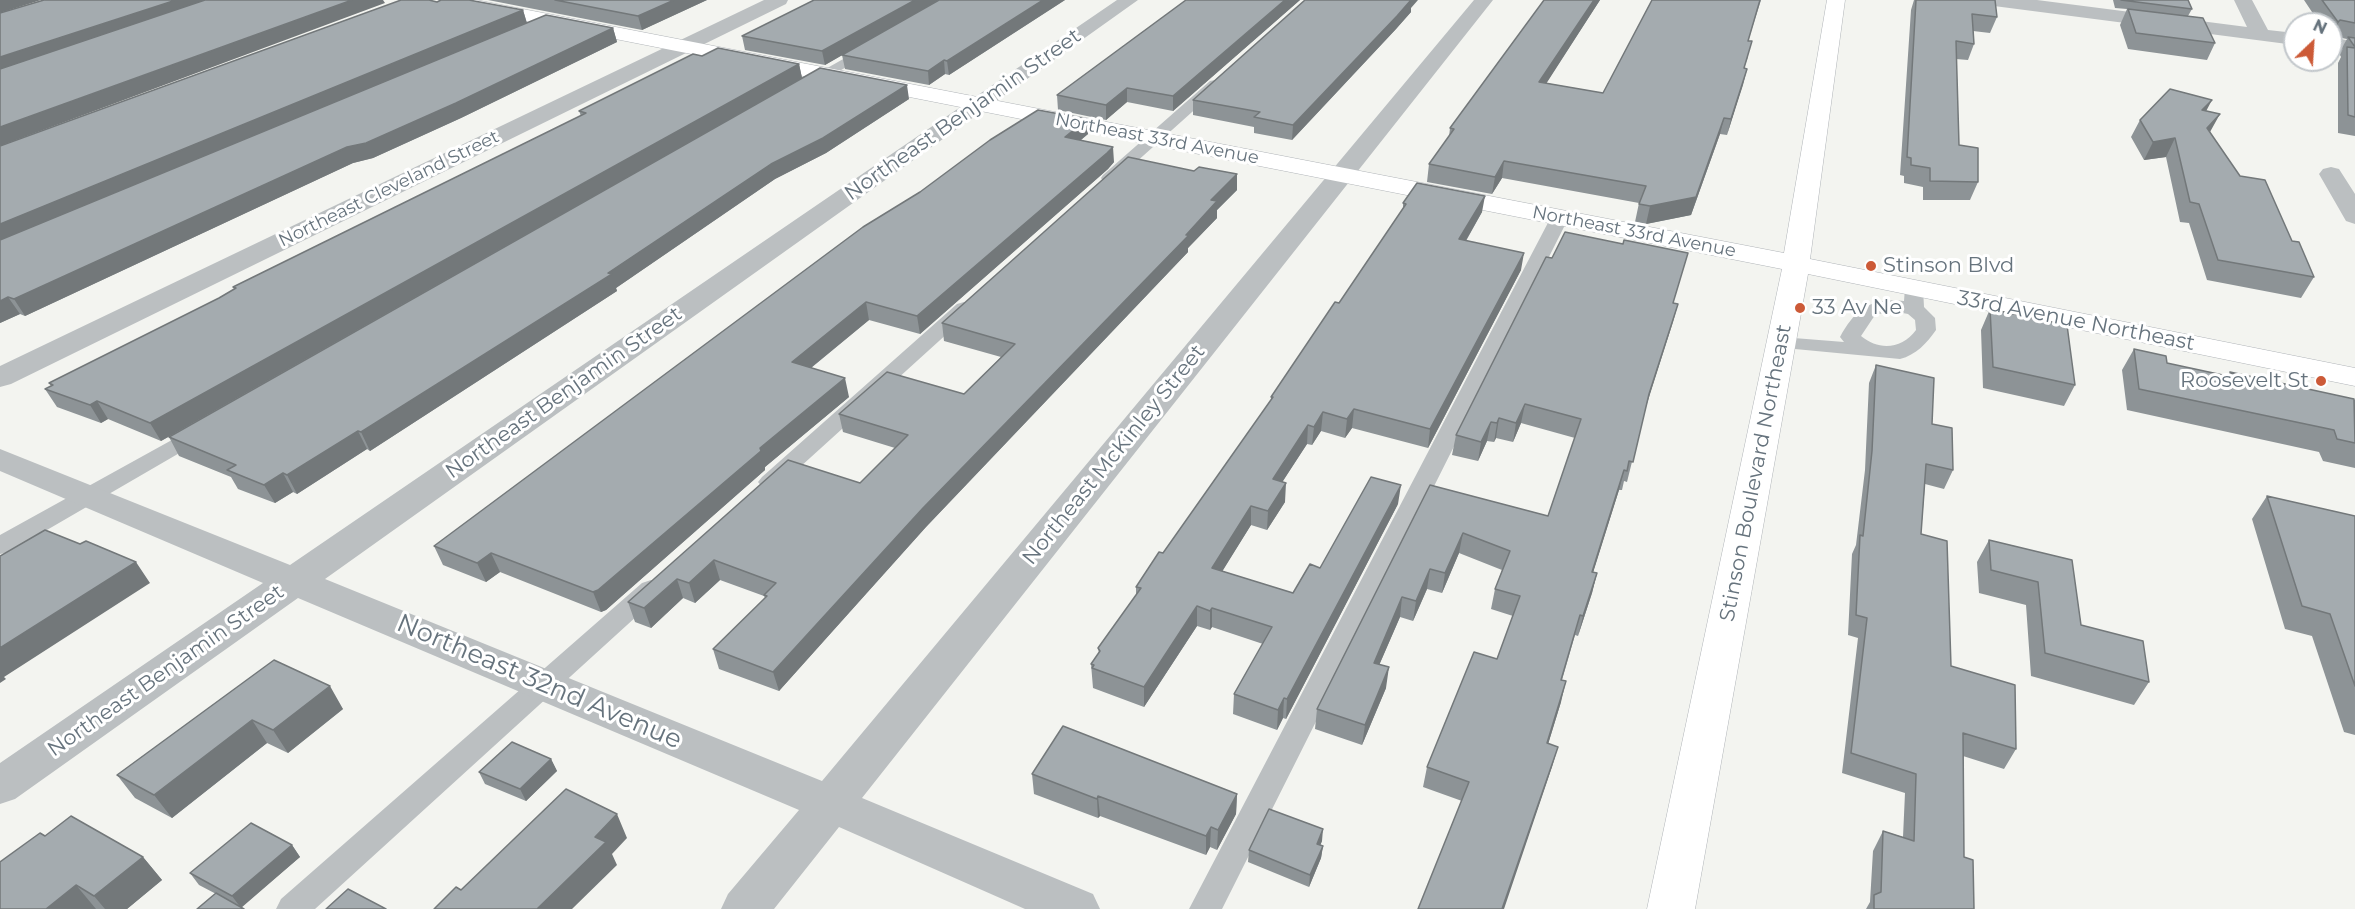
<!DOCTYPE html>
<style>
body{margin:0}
#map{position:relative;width:2355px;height:909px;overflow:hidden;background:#f3f4f0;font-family:Montserrat,sans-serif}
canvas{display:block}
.north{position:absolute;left:2283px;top:12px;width:60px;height:60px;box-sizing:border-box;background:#fff;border:2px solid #c2c7cb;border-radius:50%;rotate:25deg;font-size:16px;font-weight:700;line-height:24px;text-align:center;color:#66737d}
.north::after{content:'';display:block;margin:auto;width:21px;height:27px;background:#cc5a37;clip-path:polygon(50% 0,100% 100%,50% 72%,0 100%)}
</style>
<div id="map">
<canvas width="2355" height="909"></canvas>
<div class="north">N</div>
</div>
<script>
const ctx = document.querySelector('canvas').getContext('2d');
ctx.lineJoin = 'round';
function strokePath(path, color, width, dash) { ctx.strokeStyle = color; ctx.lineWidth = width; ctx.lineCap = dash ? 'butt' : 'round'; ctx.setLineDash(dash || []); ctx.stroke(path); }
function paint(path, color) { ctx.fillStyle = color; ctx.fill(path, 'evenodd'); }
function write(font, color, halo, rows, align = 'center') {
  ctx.font = font + ' Montserrat,sans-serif'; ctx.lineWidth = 6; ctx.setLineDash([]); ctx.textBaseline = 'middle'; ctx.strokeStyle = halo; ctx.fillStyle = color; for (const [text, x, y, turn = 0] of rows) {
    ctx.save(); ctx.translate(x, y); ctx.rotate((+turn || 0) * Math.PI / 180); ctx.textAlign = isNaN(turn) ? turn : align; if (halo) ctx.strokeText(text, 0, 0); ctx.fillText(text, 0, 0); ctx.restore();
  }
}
const secondary = new Path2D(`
 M439,0H476L1784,253L1827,0H1845L1810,259L2355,368V386L1808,274L1695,909H1647L1782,269L448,6Z`);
strokePath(secondary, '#b0b4b8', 1);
paint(new Path2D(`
 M868,45L875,49L873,52L811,87L806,88L799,84Z
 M1215,80L1222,84L1220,87L1115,181H1103L1101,178L1103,175L1210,81Z
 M1560,212L1569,217L1222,909H1189L1551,217Z
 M1914,282L1923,288L1924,307L1935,318L1936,330C1927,343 1916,355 1900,359L1774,347L1771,343L1774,339L1781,337L1844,342L1840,337C1855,309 1872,297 1904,301L1905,288ZM1892,311L1908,314L1915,320L1916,330C1902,349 1879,351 1861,336L1875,315Z
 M964,302L971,304L974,308L971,312L778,487L770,489L762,487L758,482L762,477L957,304Z
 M199,425L207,427L210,432L207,437L9,552L0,554V535Z
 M651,580L660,583L664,589L660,595L315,909H276L281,899L642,583Z`), '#bbbfc1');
paint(new Path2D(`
 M764,0H788L786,4L11,384L0,387V366Z
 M1117,0H1138L325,579L822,781L1474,0H1493L862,798L1093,894L1100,909H1025L839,827L774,909H721L728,894L799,810L298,598L15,799L0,804V763L263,583L0,471V449L290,565Z
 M1985,0H2037L2247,27L2234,0H2252L2268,30L2295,33V45L1994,6Z
 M2331,38L2355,41V53L2331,50Z
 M2331,167L2339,169L2355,194V224L2346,221L2319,174L2323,169Z`), '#bbbfc1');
paint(secondary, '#fff');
paint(new Path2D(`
 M488,0H707L642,30Z
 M1065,0L949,75L945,74L929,85L845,69L842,55L825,65L745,50L742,36Z
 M1186,0H1300L1173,111L1127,102L1106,120L1058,110L1057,95Z
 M1544,0H1600L1546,83L1603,93L1652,0H1761L1748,41V57L1744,68L1747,69L1727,135L1720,134L1691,215L1646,224L1635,222L1639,203L1502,178L1492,194L1427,182L1429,164L1449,137L1450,128Z
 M1914,0H1995L1997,17L1990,33L1973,31L1974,44L1968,60L1956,59L1959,145L1978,182L1970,200H1923V187L1904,183V176L1900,175L1911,10Z
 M2113,0H2188L2192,9L2188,16L2215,43L2207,60L2128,49L2120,25L2127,9L2115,8Z
 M2304,0H2355V136L2338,133V63L2341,57L2339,53L2347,39L2331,36V24H2320Z
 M437,2L523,10L527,23L613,28L617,42L461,118L373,158L353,163L25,316L20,314L0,323V146Z
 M1411,8V12L1396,29L1292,140L1254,133V127L1193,115V100Z
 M702,56L799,64L802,78L909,99L826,153L775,179L616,288L617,291L370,451L367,449L297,494L293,492L275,503L238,489L231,477L179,456L169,437L697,137L161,441L108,419L101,423L57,407L45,389L51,386L49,383L219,298L234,289L233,287L581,116L579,111Z
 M2206,111L2210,132L2240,176L2292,241L2314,277L2301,298L2207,280L2189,223L2180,222L2166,157L2144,160L2131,137L2140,120Z
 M1087,119L1088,134L1081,140L1114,162L1108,169L920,334L869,320L811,368L849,397L765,467V470L606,610L601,612L500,572L486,582L443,565L434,546Z
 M1194,171L1237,174V190L1217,210V218L1188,248V252L926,527L779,691L719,669L713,649L765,598L764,596L720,580L695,603L683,598L651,628L635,622L628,602L860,483L895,448L843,432L839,414L964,394L1001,357L944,341L942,323Z
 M1403,203L1482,212L1466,241L1521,270L1428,448L1352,428L1345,438L1321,431L1312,445L1307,444L1282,482L1285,502L1267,530L1251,525L1222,571L1293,593L1320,568L1398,504L1286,719L1283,718L1277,730L1233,714L1234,694L1263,644L1212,627L1210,630L1197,626L1144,707L1093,688L1091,664L1099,653L1098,648L1136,595V587L1163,553L1271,401V397L1339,303L1403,209Z
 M1623,244L1688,253L1673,303L1678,304L1646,405L1627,482L1624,481L1622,490H1619L1593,572L1597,573L1592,593L1578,636L1575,635L1562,680L1561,702L1548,744L1552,767L1462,801L1423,787L1427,767L1497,659L1513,616L1491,609L1495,589L1502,570L1459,553L1442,593L1427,589L1413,621L1400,617L1379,665L1386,688L1362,745L1315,729L1317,709L1430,485L1548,516L1575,438L1521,423L1513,442L1496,438L1494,442L1487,441L1478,461L1452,455L1456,435L1552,258Z
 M1990,309L2075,385L2064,406L1983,388L1981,330Z
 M2134,349L2167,363L2228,376L2230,372L2355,400V468L2323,461L2319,452L2127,410L2122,370Z
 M1876,365L1932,424L1953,470L1944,489L1925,484L1921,534L1951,666L2016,749L2004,769L1963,756L1964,857L1974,909H1866L1870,902L1873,851L1883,831L1903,837L1905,793L1842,773L1858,638L1848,635L1852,554L1856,545L1865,470L1869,383Z
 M2267,496L2355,516V735L2344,732L2312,636L2285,629L2252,519Z
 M1989,540L2072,560L2081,625L2149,682L2134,705L2031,676L2026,605L1979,593L1977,562Z
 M274,660L343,709L288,753L267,743L172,818L135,798L117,775Z
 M551,759L557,771L526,801L485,784L479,772Z
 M1032,774L1237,794L1236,814L1217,850L1210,847L1206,855L1100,816L1098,818L1034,794Z
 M45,836L143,857L162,880L127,909H0Z
 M1322,841L1320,845L1323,846L1321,858L1309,887L1248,862L1249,850Z
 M292,845L300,857L241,907L199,885L190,873Z`), '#8d9396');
paint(new Path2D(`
 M0,0H41L0,13Z
 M176,0H223L0,74V57Z
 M352,0H383L385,3L0,146V127Z
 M674,0H707L642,30L638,16Z
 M915,0H939L825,65L822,51Z
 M1043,0H1065L949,75L947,61Z
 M1285,0H1300L1173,111V96Z
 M1409,0H1418L1411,8V12L1396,29L1292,140L1293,125Z
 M1594,0H1600L1537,98L1539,82Z
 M523,10L527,24L0,245V224Z
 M2340,20L2331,36V34L2338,22Z
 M613,28L617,42L461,118L373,158L353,163L25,316L14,299L347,147Z
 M944,60L945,74L929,85L928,71Z
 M799,64L802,78L161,441L150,423Z
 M1747,69L1743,85L1727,135L1731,119Z
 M907,85L909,99L826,153L775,179L616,288L617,291L370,451L361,432L771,164Z
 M1127,88V102L1106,120V105Z
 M2212,100L2203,117L2202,110Z
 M2220,114L2210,132L2207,128Z
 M1724,118L1720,134L1691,215L1646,224L1650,206Z
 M1087,119L1088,134L1066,152L1065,137Z
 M2175,138L2166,157L2144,160L2153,142Z
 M1113,147L1114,162L1108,169L920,334L917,316Z
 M1504,161L1502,178L1492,194L1495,177Z
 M1237,174V190L1217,210V218L1188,248V252L926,527L779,691L773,672L923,508L1186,235L1211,200Z
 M1485,196L1482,212L1457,256L1459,239Z
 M1524,253L1521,270L1428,448L1430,429Z
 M8,297L20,314L0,323V301Z
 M866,302L869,320L796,380L792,362Z
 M1678,304L1673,322L1644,413L1649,394Z
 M845,378L849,397L765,467V470L606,610L601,612L593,592L760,448Z
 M97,401L108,419L101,423L90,405Z
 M1525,404L1521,423L1513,442L1516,423Z
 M1354,409L1352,428L1345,438L1347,419Z
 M1323,412L1321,431L1312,445L1314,427Z
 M1499,418L1496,438L1494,442L1497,423Z
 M1491,422L1487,441L1478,461L1481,442Z
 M1308,425L1307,444L1272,498L1273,479Z
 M358,431L367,449L297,494L287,475Z
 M1624,470L1619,490L1587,592L1592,572Z
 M283,473L293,492L275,503L264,485Z
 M1286,483L1285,502L1267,530L1268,511Z
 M1401,485L1398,504L1286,719L1287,699Z
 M1251,506V525L1212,588V568Z
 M1463,533L1459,553L1442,593L1445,573Z
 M491,553L500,572L486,582L477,563Z
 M714,560L720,580L695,603L689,583Z
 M136,562L150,583L4,677L6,679L0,683V648Z
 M1430,569L1427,589L1413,621L1416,601Z
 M1597,573L1592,593L1578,636L1583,616Z
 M677,579L683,598L651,628L644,608Z
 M1402,597L1400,617L1371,684L1374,663Z
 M1197,606V626L1144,707V687Z
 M1212,608V627L1210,630V611Z
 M1389,667L1386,688L1362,745L1365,725Z
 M1566,681L1561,702L1542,764L1547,743Z
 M330,686L343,709L288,753L273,730Z
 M1284,698L1283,718L1277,730L1278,710Z
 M252,720L267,743L172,818L154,795Z
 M1558,747L1552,767L1504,909H1502Z
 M551,759L557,771L526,801L520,789Z
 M1237,794L1236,814L1217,850L1218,830Z
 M1098,796L1100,816L1098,818L1097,799Z
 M617,814L627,838L612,854L617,865L572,909H537L595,837Z
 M1211,827L1210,847L1206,855V836Z
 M1323,829L1322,841L1316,856L1317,844Z
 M292,845L300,857L241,908L232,896Z
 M1323,846L1321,858L1309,887L1310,875Z
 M143,857L162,880L127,909H105L94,896Z
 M76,885L96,909H46Z`), '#73787a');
const building = new Path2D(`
 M44,0H176L0,57V13Z
 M205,0H352L0,127V69Z
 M401,0H429L437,2L441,0H469L523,10L0,224V146Z
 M555,0H674L638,16Z
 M814,0H915L822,51L742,36Z
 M939,0H1043L947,61L944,60L928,71L842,55Z
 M1186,0H1285L1173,96L1127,88L1106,105L1057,95Z
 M1305,0H1411L1397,16L1293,125L1254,117L1260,112L1193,100Z
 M1544,0H1594L1539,82L1603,93L1652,0H1760L1748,41H1752L1744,68L1747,69L1731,119L1724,118L1696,197L1650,206L1639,204L1646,186L1504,161L1495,177L1429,164L1454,129L1450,128Z
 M1916,0H1995L1997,17L1972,14L1974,44L1956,41L1959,145L1978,148V182L1930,181V168L1911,165V158L1907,157Z
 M2121,0H2188L2192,9Z
 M2322,0H2355V23L2340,20L2338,22Z
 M2128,9L2203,18L2215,43L2136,33Z
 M546,15L613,28L456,103L366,143L347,147L14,299L8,297L0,301V240Z
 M2348,37L2355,38V47Z
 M2347,47L2355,48V117L2348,115Z
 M718,48L799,64L150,423L97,401L90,405L45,389L53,385L49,383L219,298L236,288L233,287L586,113L579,111L693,54L702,56Z
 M820,68L907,85L823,138L771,164L608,273L612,274L361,432L358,431L287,475L283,473L264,485L227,470L236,465L169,437Z
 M2170,89L2212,100L2202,110L2220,114L2207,128L2240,176L2265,180L2292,241L2299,242L2314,277L2218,260L2199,204L2190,202L2175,138L2153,142L2140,120Z
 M1038,110L1087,119L1065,137L1113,147L1107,153L917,316L866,302L792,362L845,378L760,448L761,451L598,590L593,592L491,553L477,563L434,546L863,227L920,192L990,140Z
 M1128,157L1194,171L1199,167L1237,174L1211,200L1217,201L1186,235H1189L923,508L773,672L713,649L767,596L764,595L776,583L714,560L689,583L677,579L644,608L628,602L788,460L860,483L908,435L839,414L887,372L964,394L1015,344L942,323Z
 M1417,183L1485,196L1459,239L1524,253L1430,429L1354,409L1347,419L1323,412L1314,427L1308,425L1273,479L1286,483L1268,511L1251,506L1212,568L1293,593L1310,564L1320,568L1371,477L1401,485L1287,699L1284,698L1278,710L1234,694L1272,627L1212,608L1210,611L1197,606L1144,687L1092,668L1094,665L1091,664L1100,651L1098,648L1141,588L1136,587L1159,552L1163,553L1273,397H1271L1335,302L1339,303L1406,204L1403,203Z
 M1565,232L1623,244L1624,240L1688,253L1673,303L1678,304L1649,394L1633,462L1629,461L1627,471L1624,470L1592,572L1597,573L1583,616L1580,615L1561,680L1566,681L1547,743L1558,747L1502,909H1418L1469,782L1427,767L1474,652L1497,659L1520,596L1495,589L1510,551L1463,533L1445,573L1430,569L1416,601L1402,597L1374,663L1389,667L1365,725L1317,709L1430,485L1548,516L1581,419L1525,404L1516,423L1499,418L1497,423L1491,422L1481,442L1456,435L1546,257L1552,258Z
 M1990,309L2067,325L2075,385L1993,367Z
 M2134,349L2166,356L2167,363L2232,377L2230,372L2354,399L2355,443L2337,439L2334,430L2139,389Z
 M1876,365L1934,378L1932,424L1952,428L1953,470L1926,464L1921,534L1947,541L1951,666L2015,685L2016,749L1963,733L1964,857L1973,860L1974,909H1874V895L1881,892L1883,831L1914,841L1916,774L1851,753L1867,618L1856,615L1860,535L1863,536L1872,451Z
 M2267,496L2355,516V686L2330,614L2302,606Z
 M45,530L80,544L86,541L136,562L0,648V556Z
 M1989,540L2072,560L2081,625L2143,641L2149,682L2045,653L2038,582L1991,570Z
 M274,660L330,686L273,730L252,720L154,795L117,775Z
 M1063,726L1237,794L1218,830L1211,827L1206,836L1098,796L1097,799L1032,774Z
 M512,742L551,759L520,789L479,772Z
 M566,789L617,814L595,837L606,842L537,909H434L456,887L461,890Z
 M1269,809L1323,829L1317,844L1323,846L1310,875L1249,850Z
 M71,816L143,857L94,896L76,885L46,909H0V862L40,833L45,836Z
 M251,823L292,845L232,896L190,873Z
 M348,889L386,909H326Z
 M216,893L244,909H197Z`);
paint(building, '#a4abaf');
strokePath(building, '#73787a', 1.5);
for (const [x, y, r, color] of [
 [1871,266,6,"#cc5a37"],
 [1800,308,6,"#cc5a37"],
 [2321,381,6,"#cc5a37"]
]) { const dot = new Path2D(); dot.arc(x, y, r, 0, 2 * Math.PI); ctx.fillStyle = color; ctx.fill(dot); strokePath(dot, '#fff', 2); }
write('18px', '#66737d', '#fff', [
 ["Northeast 33rd Avenue",1157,139,11],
 ["Northeast Cleveland Street",389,189,-26],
 ["Northeast 33rd Avenue",1634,232,11]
]);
write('21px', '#66737d', '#fff', [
 ["Northeast Benjamin Street",963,115,-35],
 ["33rd Avenue Northeast",2076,321,11],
 ["Northeast Benjamin Street",564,393,-35],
 ["Northeast McKinley Street",1114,455,-51],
 ["Stinson Boulevard Northeast",1756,473,-79],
 ["Northeast Benjamin Street",166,671,-35]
]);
write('21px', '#66737d', '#fff', [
 ["Stinson Blvd",1883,266],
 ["33 Av Ne",1812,308],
 ["Roosevelt St",2309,381,"right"]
], 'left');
write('26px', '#66737d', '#fff', [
 ["Northeast 32nd Avenue",539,682,23]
]);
</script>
